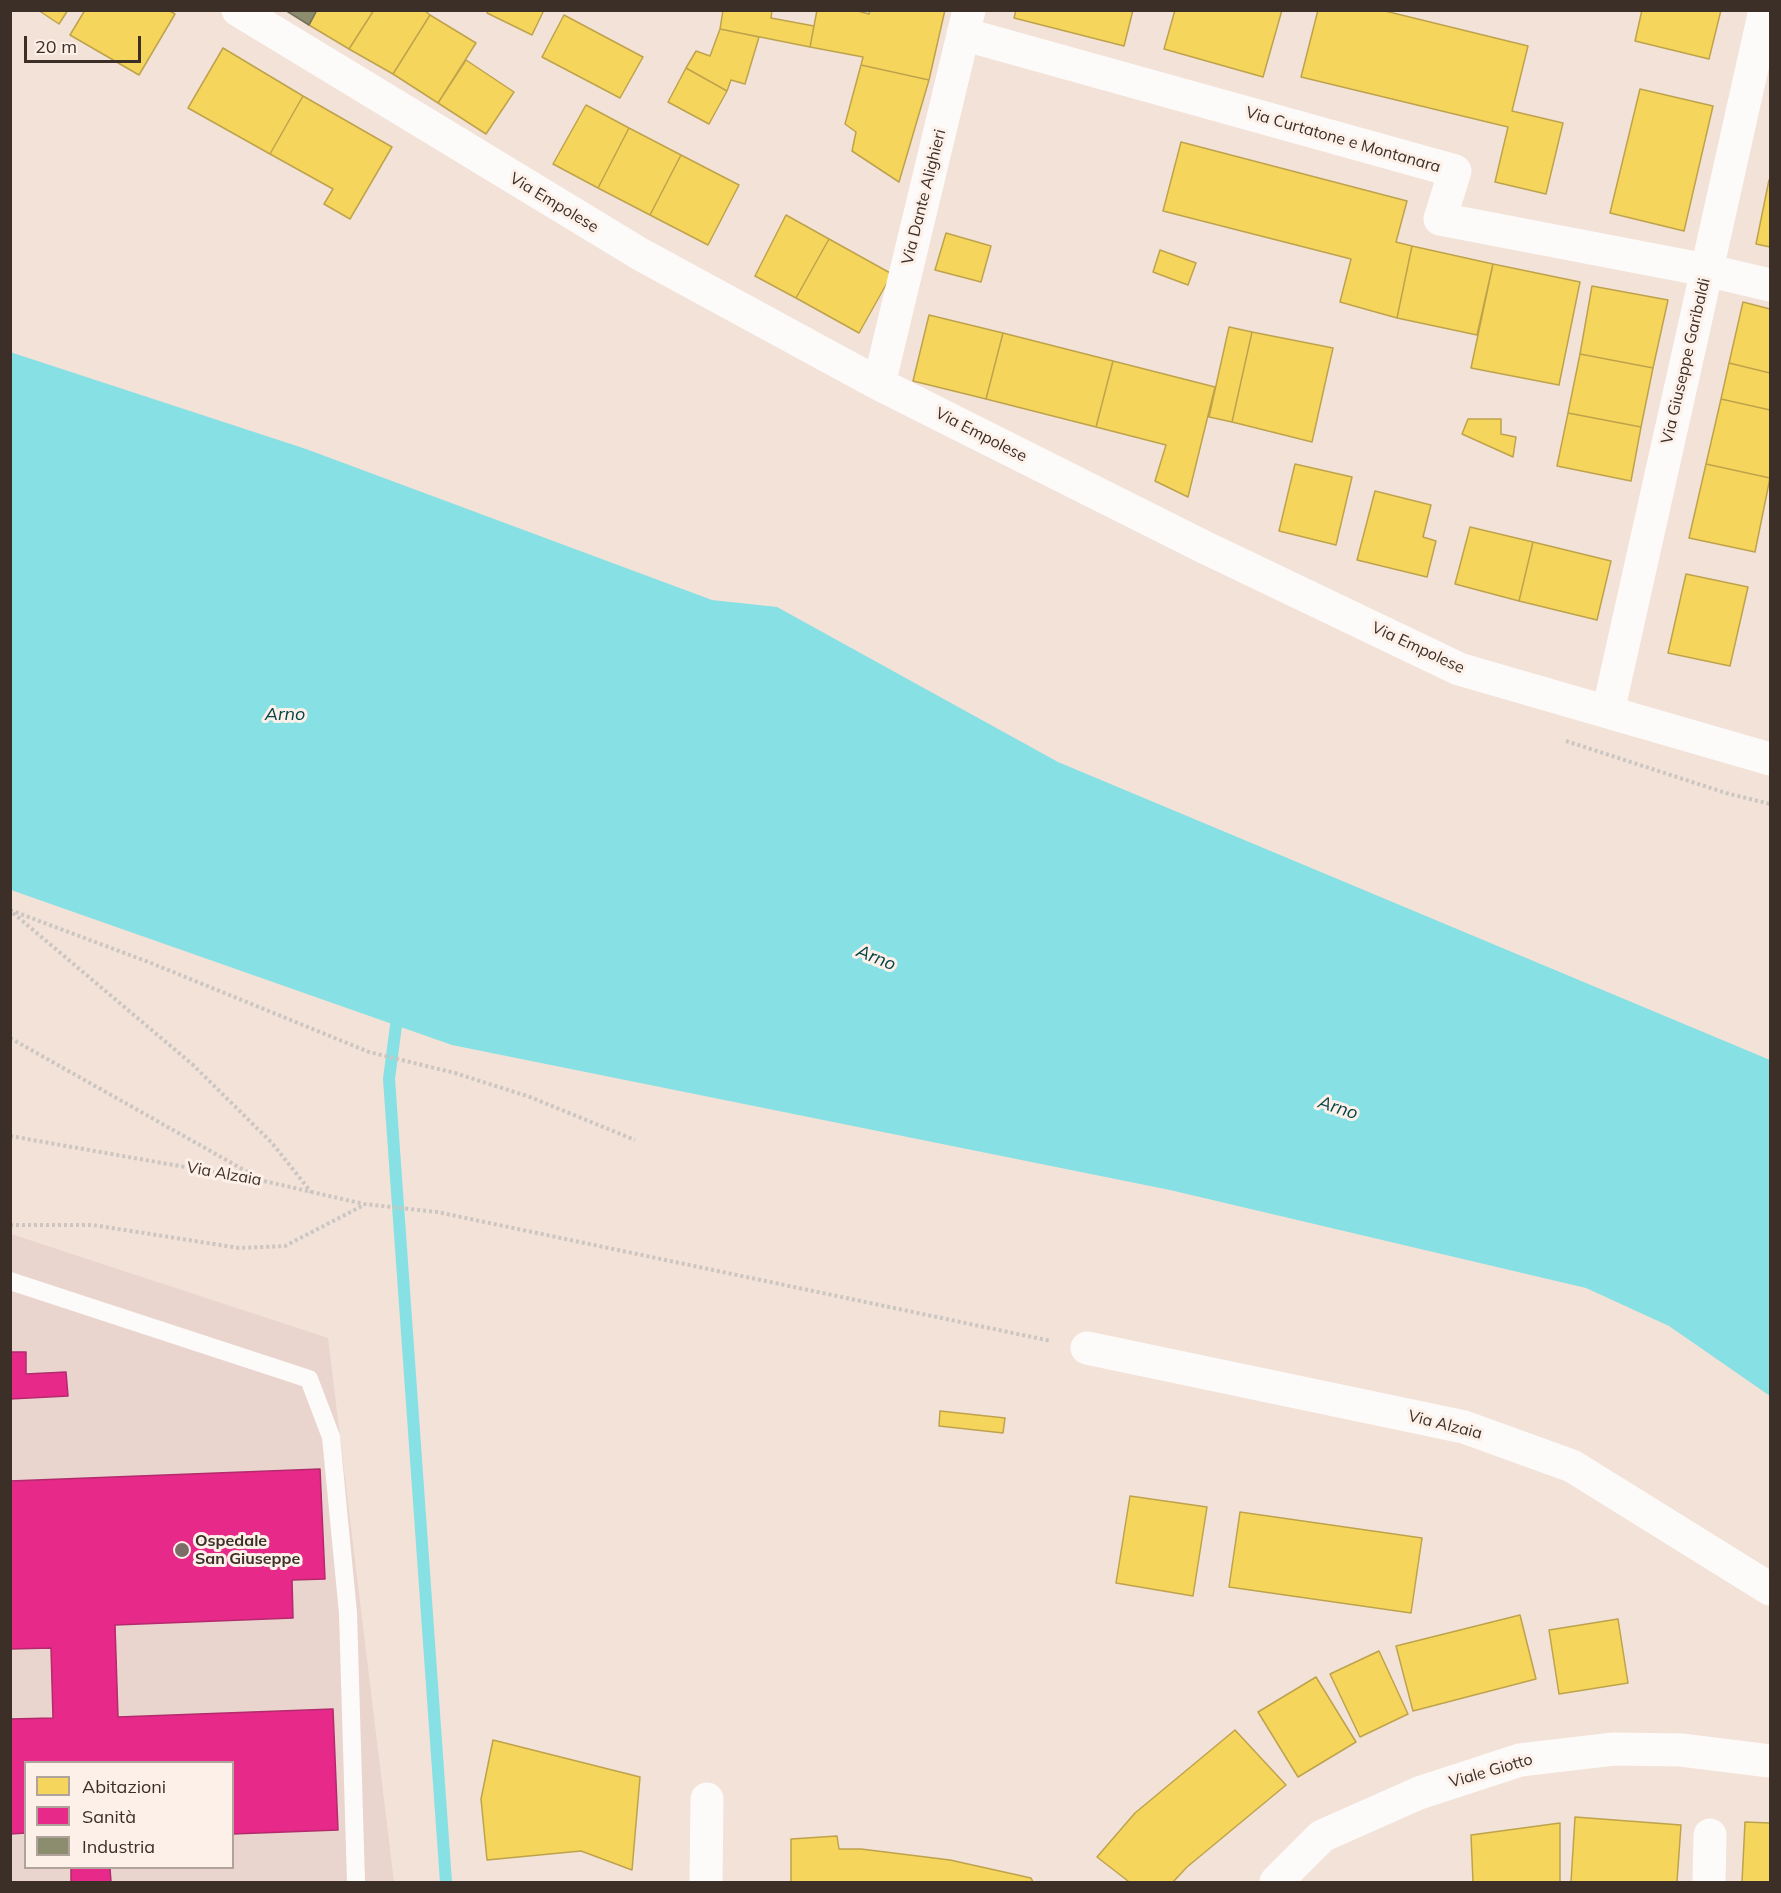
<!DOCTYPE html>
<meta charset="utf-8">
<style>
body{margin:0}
#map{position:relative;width:1781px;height:1893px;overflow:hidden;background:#f3e2d8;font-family:Mulish,sans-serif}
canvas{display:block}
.frame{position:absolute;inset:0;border:12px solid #3b2f28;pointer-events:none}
.legend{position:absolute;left:24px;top:1761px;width:210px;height:108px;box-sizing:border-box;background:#fdf0e9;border:2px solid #afa39c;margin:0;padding:8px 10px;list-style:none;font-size:18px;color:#3b2f28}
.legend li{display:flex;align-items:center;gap:12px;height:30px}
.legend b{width:30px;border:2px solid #afa39c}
.scale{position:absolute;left:24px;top:36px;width:117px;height:27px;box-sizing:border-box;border:3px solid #3b2f28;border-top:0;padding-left:8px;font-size:18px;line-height:21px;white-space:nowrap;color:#3b2f28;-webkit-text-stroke:4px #fdf0e9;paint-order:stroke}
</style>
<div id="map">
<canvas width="1781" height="1893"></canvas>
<div class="frame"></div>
<ul class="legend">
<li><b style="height:16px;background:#f6d55c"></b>Abitazioni</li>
<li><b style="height:16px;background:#e7298a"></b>Sanità</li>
<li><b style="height:16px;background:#8c8c6e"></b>Industria</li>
</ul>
<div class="scale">20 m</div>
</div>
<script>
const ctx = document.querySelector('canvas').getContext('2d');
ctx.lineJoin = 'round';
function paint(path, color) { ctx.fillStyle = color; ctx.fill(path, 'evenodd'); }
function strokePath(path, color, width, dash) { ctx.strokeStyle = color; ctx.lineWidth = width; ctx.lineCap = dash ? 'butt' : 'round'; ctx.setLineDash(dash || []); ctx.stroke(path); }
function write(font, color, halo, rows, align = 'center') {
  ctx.font = font + ' Mulish,sans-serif'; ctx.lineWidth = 6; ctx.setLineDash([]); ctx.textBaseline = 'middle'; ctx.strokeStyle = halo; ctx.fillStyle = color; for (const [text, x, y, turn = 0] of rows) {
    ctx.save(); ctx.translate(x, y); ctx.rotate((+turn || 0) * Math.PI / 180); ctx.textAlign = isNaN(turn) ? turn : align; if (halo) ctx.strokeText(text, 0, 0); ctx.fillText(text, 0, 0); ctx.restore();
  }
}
paint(new Path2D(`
 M11,1234L328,1338L394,1882H11ZM26,1762H232V1868H26Z`), '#ead4ce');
paint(new Path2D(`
 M10,352L306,449L712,600L777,607L1058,762L1770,1060V1396L1669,1326L1586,1288L1170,1190L452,1045L11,890Z`), '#87e0e4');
const homes = new Path2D(`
 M38,10H68L59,24Z
 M85,10H168L175,14L139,75L70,35Z
 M317,10H374L349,49L309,25Z
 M374,10H424L430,15L393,74L349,49Z
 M488,10H544L532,35L487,13Z
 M723,10H772L771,18L814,26L810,47L720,29Z
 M817,10H854L869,14L870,10H945L929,80L861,65L863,57L810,47Z
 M1016,10H1133L1124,46L1014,18Z
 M1175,10H1282L1263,77L1164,49Z
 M1318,10H1381L1528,46L1512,111L1563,123L1546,194L1495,182L1508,127L1301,77Z
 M1642,10H1721L1709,59L1635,41Z
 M430,15L476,43L438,103L393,74Z
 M564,15L643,57L620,98L542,57Z
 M720,29L759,37L745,84L731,80L727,91L686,68L696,51L710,56Z
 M223,48L303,96L270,154L188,108Z
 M466,60L514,92L486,134L438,103Z
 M861,65L929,80L899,182L852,151L856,132L845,124Z
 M686,68L727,91L709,124L668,102Z
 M1640,89L1713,106L1684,231L1610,213Z
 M303,96L392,147L350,219L324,204L333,189L270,154Z
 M586,105L629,128L598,188L553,164Z
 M629,128L681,155L650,215L598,188Z
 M1181,142L1407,201L1396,242L1412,246L1397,318L1340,302L1351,259L1163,211Z
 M681,155L739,185L708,245L650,215Z
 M1769,180H1770V247L1756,244Z
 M786,215L829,239L796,298L755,276Z
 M946,233L991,246L981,282L935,270Z
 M829,239L892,274L859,333L796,298Z
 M1412,246L1493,264L1477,335L1397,318Z
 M1160,250L1196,263L1188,285L1153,272Z
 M1493,264L1580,282L1559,385L1471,368Z
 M1592,286L1668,300L1653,368L1580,354Z
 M1743,302L1770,309V373L1729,363Z
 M929,315L1003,333L986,399L913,381Z
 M1229,327L1252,332L1232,422L1209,417Z
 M1252,332L1333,348L1312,442L1232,422Z
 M1003,333L1113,361L1096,427L986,399Z
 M1580,354L1653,368L1641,427L1568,413Z
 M1113,361L1215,387L1188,497L1155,481L1166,445L1096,427Z
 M1729,363L1770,373V410L1721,399Z
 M1721,399L1770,410V478L1706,464Z
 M1568,413L1641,427L1631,481L1557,466Z
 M1468,419H1501V434L1516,437L1513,457L1462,434Z
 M1295,464L1352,477L1336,545L1279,531Z
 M1706,464L1770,478L1755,552L1689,538Z
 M1375,491L1431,505L1423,537L1436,541L1427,577L1357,560Z
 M1470,527L1533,542L1519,601L1455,584Z
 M1533,542L1611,561L1597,620L1519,601Z
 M1686,574L1748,587L1730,666L1668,653Z
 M940,1411L1005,1418L1003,1433L939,1426Z
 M1130,1496L1207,1507L1193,1596L1116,1583Z
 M1240,1512L1422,1538L1411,1613L1229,1587Z
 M1520,1615L1536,1679L1413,1711L1396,1646Z
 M1618,1619L1628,1683L1559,1694L1549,1630Z
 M1379,1651L1408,1714L1360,1737L1330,1674Z
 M1316,1677L1356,1742L1298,1777L1258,1712Z
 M1235,1730L1286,1785L1187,1867L1173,1882H1126L1128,1881L1097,1857L1135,1813Z
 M493,1740L640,1777L632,1870L581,1851L487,1860L481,1799Z
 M1575,1817L1681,1825L1677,1882H1571Z
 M1745,1822L1770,1823V1882H1742Z
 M1560,1823V1882H1473L1471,1835Z
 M837,1836L839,1849H861L950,1860L1031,1878L1033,1882H791V1839Z`);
paint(homes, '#f6d55c');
strokePath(homes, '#bea34c', 1.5);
const health = new Path2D(`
 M10,1352H26V1374L66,1372L68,1396L10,1399Z
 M320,1469L325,1579L292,1580L293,1618L115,1625L118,1717L333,1709L338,1830L232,1834V1762H26V1833L10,1834V1719L53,1718L51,1648L10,1649V1481Z
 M71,1868H110L111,1882H71Z`);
paint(health, '#e7298a');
strokePath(health, '#b32b6d', 1.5);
const industry = new Path2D(`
 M285,10H317L309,25Z`);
paint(industry, '#8c8c6e');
strokePath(industry, '#747059', 1.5);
strokePath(new Path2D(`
 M398,1010L389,1079L446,1882`), '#87e0e4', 12);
strokePath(new Path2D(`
 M1566,741L1726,793L1770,804
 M10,910L151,963L369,1052L455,1073L530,1097L635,1140
 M13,913L192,1064L272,1143L311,1192
 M10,1038L260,1179
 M10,1136L264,1181L364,1204L437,1212L1051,1341
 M10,1225H93L239,1248L285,1246L364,1205`), '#ccc6c2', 4, [3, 3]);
strokePath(new Path2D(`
 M10,1281L309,1379L331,1437L348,1613L356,1882`), '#fdfbf9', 18);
strokePath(new Path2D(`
 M238,10L640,254L879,384L1204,547L1459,669L1770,759
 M963,34L1455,171L1440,219L1706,270L1770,285
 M879,384L969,10
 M1608,712L1765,10
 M1087,1348L1464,1427L1572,1466L1770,1589
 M706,1882L707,1799
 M1709,1882L1710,1835`), '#fdfbf9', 33);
strokePath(new Path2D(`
 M1276,1882L1322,1836L1419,1793L1520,1760L1614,1749L1681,1750L1770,1761`), '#fdfbf9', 33);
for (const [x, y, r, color] of [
 [182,1550,8,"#7b6e66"]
]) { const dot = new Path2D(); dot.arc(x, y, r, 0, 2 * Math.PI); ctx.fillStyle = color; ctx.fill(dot); strokePath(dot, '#fdf0e9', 2); }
write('16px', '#3b2f28', '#fdf0e9', [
 ["Via Curtatone e Montanara",1343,140,16],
 ["Via Dante Alighieri",924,197,-76],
 ["Via Empolese",554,203,31],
 ["Via Giuseppe Garibaldi",1686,361,-77],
 ["Via Empolese",981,435,27],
 ["Via Empolese",1418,648,25],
 ["Via Alzaia",224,1174,10],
 ["Via Alzaia",1445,1425,14],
 ["Viale Giotto",1491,1771,-16]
]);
write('bold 16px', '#3b2f28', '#fdf0e9', [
 ["Ospedale",195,1541],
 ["San Giuseppe",195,1559]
], 'left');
write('italic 18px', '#024347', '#fdf0e9', [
 ["Arno",285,715],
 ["Arno",876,958,22],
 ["Arno",1338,1108,18]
]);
</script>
